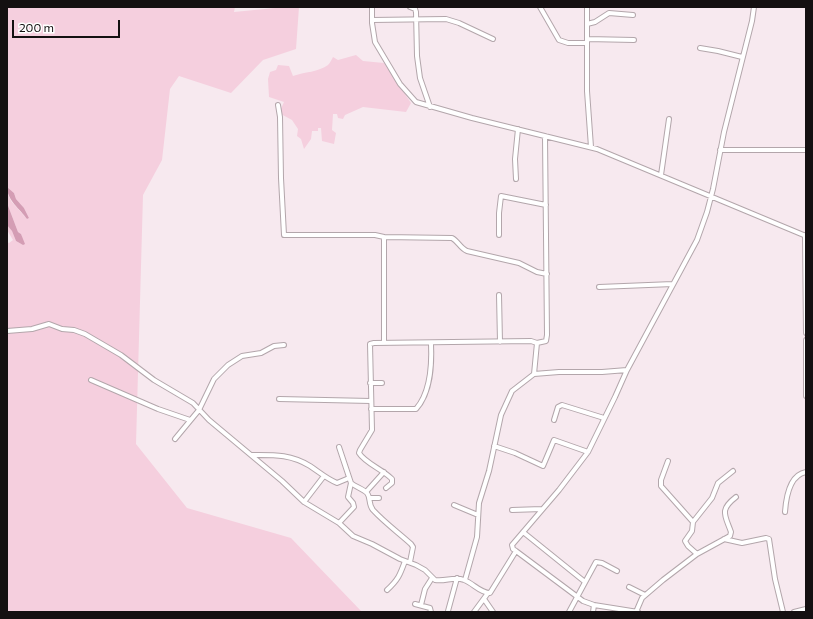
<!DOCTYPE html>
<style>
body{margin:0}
#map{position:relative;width:813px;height:619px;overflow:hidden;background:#f7e9ef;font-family:Commissioner,sans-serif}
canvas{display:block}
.frame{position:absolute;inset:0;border:8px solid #141011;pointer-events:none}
.scale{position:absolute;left:12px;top:20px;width:108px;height:18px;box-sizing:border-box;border:2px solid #141011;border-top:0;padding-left:5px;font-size:12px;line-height:14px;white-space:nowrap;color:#141011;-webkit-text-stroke:3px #fff;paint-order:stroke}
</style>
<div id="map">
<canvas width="813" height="619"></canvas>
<div class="frame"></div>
<div class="scale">200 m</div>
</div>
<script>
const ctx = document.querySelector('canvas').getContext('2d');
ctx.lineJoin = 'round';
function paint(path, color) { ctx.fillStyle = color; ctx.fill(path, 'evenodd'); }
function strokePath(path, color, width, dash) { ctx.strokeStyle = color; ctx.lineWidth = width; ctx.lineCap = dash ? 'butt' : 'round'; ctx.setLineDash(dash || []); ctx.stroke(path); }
paint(new Path2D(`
 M7,7H235L234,12L285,7H299L296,49L263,60L231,93L179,76L170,89L162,160L143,195L136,444L187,508L291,538L362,612H7V242L9,243L13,240L7,230V224L12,231L16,241L23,245L21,234L18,232L7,203V192L11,201L27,219L29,218L24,208L16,199L14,193L7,187Z
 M356,55L363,61L384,63L411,103L406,112L363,107L345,115L343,119L338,118L337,114H333L332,130L336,133L334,144L322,141L321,128H318V131H312L311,139L304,149L301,139L297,136L298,129L292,120L279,113L284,102L269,97L268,79L270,72L276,70L278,65L289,66L293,76C304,72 319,72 328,65C330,63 332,59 333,57L338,60Z`), '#f5cfde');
paint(new Path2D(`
 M7,187L14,193L16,199L24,208L29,218L27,219C20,209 7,200 7,187Z
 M7,203L18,232L21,234L25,244L23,245L16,241L12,231L7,225Z`), '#d49db4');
const minor = new Path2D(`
 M372,7V23L375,42L400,84L416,102L472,118L597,149L806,236
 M410,7L415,9L416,12L417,56L420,78L430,107
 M540,7L559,40L568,43H587
 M587,7V91L591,147
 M372,20L446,19L459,23L493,39
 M587,24L595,22L609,13L633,15
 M587,39L634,40
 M700,48L718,51L742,57
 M278,105L280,117L281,178L284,235H375L384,237V343
 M720,150H806
 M661,175L669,119
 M516,179L515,159L518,129
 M499,235V213L501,196L546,205
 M805,235L806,333
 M384,237L452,238C458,241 460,248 467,251L519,263L537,272L547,274
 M599,287L673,284
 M499,295L500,342
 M7,331L32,329L49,324L62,329L74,330L85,334L121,355L154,380L193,403L209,420L282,481L304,502L339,523L353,536L372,544L400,559L416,565L425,570L435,580C445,582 454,576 464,580C473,583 480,593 490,593L516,551
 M806,340V396
 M537,343L546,341L547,335L545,136
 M534,374L559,372H602L627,370
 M91,380L158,409L190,420
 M370,383H382
 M279,399L371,401
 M371,409H416C431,392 432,365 431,343
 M554,420L558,407L562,405L604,418
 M175,439L199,410L214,379L228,365L242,356L261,353L274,346L284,345
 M494,446L515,453L543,466L554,440L588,452
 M339,447L351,483C356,487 363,489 367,493C371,498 368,504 373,510C385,523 399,533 411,544L413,547L410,562
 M252,455C274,455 290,454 310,466C319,472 327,479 337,483L349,478
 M668,461L661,480V486L693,522
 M386,488L392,483V479C382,469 365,463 359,453L360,450L372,430L370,344L374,343L531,341L537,343L534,374L512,391L501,415L489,471L479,503L477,537L465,580
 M366,492L384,472
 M369,498H379
 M304,502L324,476
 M454,505L478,515
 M512,510L542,509
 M785,512C786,498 789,475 806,472
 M339,523L354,507L353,503L348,497L351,483
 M523,532L585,582
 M724,539L742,543L766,538L769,539L775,579L783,612
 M697,554L688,546L685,541L692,531L693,522L712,498L718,483L733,471
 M629,587L645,595
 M387,590C398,580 400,575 405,561
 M484,599L493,612
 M415,604L430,608L431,612
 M421,605L425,589L432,578
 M448,611L457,578
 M474,612L488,593
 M569,612L596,562L602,563L617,571
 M593,612L594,605
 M636,612L642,598L663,580L697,554L730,536L731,532C725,515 719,510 736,497
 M638,612L594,605L583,601L516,551L513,549L512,545L559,490L588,452L615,397L627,370L697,240L707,212L713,189L724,132L752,21L754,7
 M794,612L806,609`);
strokePath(minor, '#b3a6ab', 6);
strokePath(minor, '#fff', 4);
</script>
